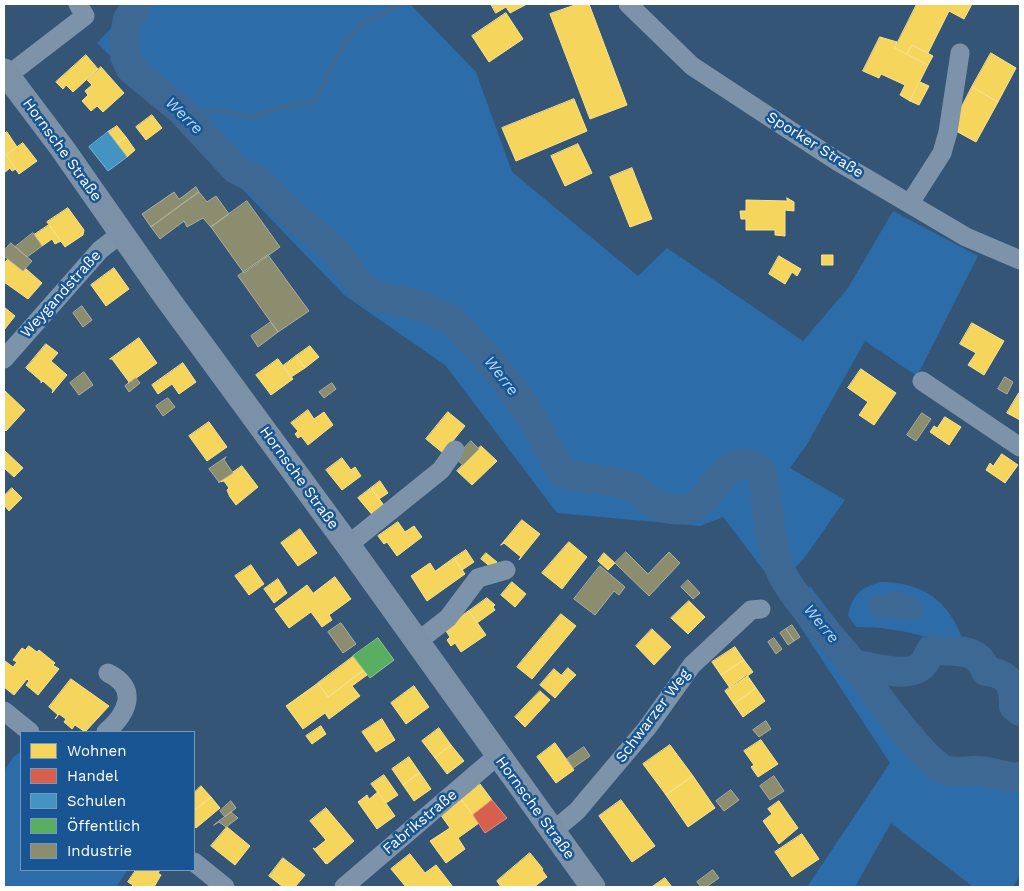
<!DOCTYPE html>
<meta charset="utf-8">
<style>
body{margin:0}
#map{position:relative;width:1024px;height:891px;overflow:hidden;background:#345576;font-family:"Work Sans",sans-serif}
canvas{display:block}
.frame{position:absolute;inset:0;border:5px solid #fff;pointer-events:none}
.legend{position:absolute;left:20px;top:731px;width:175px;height:140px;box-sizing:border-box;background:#185592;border:1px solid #7499be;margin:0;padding:6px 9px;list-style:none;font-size:15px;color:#fff}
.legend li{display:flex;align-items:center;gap:10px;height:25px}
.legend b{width:25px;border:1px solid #7499be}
</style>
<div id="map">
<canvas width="1024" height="891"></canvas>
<div class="frame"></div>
<ul class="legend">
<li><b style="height:14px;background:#f6d55c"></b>Wohnen</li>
<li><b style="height:14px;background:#d6604d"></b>Handel</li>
<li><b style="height:14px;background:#4393c3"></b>Schulen</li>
<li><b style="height:14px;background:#5aae61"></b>Öffentlich</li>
<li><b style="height:14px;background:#8c8c6e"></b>Industrie</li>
</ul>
</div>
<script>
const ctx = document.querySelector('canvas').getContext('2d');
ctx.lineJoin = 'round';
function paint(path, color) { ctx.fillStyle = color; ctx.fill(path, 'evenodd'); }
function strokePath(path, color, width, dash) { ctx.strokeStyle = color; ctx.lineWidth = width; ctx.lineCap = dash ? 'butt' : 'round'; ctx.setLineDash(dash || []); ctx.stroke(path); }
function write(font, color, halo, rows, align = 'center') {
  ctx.font = font + ' "Work Sans",sans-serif'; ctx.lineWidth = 5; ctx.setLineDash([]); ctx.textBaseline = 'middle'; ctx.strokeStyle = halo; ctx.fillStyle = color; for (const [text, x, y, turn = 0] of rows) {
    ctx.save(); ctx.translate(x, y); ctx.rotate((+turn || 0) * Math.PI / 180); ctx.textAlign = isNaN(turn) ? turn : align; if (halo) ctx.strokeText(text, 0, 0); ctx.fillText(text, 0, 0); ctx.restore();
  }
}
paint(new Path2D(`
 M134,4H410L476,72L512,172L638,276L667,248L803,341L848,288L893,211L978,256L917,376L865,341L806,446L790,468L845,500L805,557L777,588L723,517L700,526L557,513L445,365L344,295L175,119L191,105L173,116L97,43Z
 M880,582C928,582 955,606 966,652L932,649L926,637C902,630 881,627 856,627L848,616C853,594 859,589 880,582Z
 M810,586L940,756L991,774L1020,776V875L1013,887H973L891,823L855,887H807L890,763L786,605Z
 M21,752V870H128L116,887H4V771L14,756Z`), '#2c6ca9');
paint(new Path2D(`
 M899,591L915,597L924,608L921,618L912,620L876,617L867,607L869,598L879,594Z`), '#3d6893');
const homes = new Path2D(`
 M491,4H527L510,13L506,7L496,13Z
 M578,4H589L627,105L590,119L550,14Z
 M917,4H972L964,19L949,11L928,53L912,45L907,54L895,48Z
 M506,13L523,39L489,62L472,36Z
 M880,37L897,42L895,48L928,65L910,101L900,95L905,85L881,74L879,78L863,71Z
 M912,45L933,56L928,65L907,54Z
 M991,53L1016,68L998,102L972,87Z
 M86,55L98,69L73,92L66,85L63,89L56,82Z
 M101,67L124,93L103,112L97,106L91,111L82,101L88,95L85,91L92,85L87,80Z
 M920,82L929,86L919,105L910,101Z
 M972,87L998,102L976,142L956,131L957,116Z
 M574,99L587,131L516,161L502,128Z
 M152,115L162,128L146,140L136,127Z
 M117,126L126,137L117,144L108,132Z
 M7,132L17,147L4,157V134Z
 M126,137L135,150L127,157L117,144Z
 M23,143L37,161L19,174L6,155Z
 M578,144L592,173L565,186L551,156Z
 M6,155L16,169L12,171L10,168L4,173V157Z
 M632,168L652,219L630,227L610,177Z
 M787,198L794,202V211L785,210V236L775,235V230H746V219H741L740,211H746V200L787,201Z
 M68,208L84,230L83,235L65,247L47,222Z
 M49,225L61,241L55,244L52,239L42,246L34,235Z
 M822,255H833V265H822Z
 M779,256L801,269L797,276L792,272L785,284L769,274Z
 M9,258L23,271L25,268L42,283L28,299L4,282V264Z
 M114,268L129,289L106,306L91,285Z
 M4,307L15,316L4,330Z
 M972,323L1004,341L984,375L968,365L976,353L960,344Z
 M139,338L157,363L128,384L129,382L112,359H110Z
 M46,344L58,353L51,361L67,375L52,393L53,390L43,381L41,383V381L26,368Z
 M310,346L319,357L305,368L296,356Z
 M296,356L305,368L291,377L283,366Z
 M278,359L293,379L271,395L256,375Z
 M183,363L196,382L179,394L172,384L158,394L152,385Z
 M861,369L896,393L874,425L859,415L868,402L848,388Z
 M4,390L25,410L6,431L4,429Z
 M1019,393H1020V420L1007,413Z
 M308,410L314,419L324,412L333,425L308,445L301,436L298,438L295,434L298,431L291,423Z
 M448,412L465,426L443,453L426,439Z
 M945,417L961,427L949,445L930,432L934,426L937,428Z
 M209,422L227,447L207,461L189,436Z
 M481,446L497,461L472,485L457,471Z
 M4,450L23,468L14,477L4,468Z
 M1002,454L1018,465L1005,483L986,470L990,463L993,466Z
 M342,458L351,470L355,467L361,476L342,490L326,470Z
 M242,466L258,487L236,505L230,497L227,490L229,488L224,481L219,482Z
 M380,481L388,493L379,499L371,488Z
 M12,488L22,498L9,511L4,505V496Z
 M371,488L386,508L374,517L358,498Z
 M522,520L540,534L519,560L521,557L504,543L501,545Z
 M398,522L405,532L414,526L422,537L397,556L387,542L384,544L378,536Z
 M300,529L317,553L298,566L281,543Z
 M569,542L587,557L562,589L542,573Z
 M466,550L474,562L462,570L454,558Z
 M486,553L497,562L492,568L481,559Z
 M604,553L615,563L608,570L598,561Z
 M454,558L465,574L427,601L411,576L430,563L435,571Z
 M251,565L264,584L249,595L235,576Z
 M335,577L351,599L329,615L332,620L322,627L311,612L289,628L275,609L307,585L313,593Z
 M278,579L287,593L274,603L264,589Z
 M512,582L526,594L515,607L501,595Z
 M487,598L495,605L493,607L495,610L477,623L469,611Z
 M689,601L705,617L688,634L671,618Z
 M469,611L486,635L461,652L455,643L451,646L447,640L450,637L444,628Z
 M561,614L576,626L532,679L517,667Z
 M652,629L671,647L654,665L636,646Z
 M29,646L37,652L39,650L55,663L53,665L59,669L38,695L26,685L29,681L27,679L14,695L4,687V663L5,661L13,667L17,662L13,660L22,648L25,650Z
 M735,647L744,660L721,675L712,662Z
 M354,656L364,670L328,697L318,683Z
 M744,660L753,672L730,688L721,675Z
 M568,668L576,675L569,682L562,675Z
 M554,669L569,682L555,698L540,685Z
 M364,670L367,675L352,686L360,696L329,719L325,713L303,729L286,706L318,683L328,697Z
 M747,675L756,688L734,704L725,691Z
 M71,679L109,706L85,732L75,725L72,729L64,722L66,719L59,714L55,719L58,715L49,707Z
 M414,686L429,707L406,724L391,703Z
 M756,688L765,701L743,717L734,704Z
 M540,691L550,700L525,727L515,717Z
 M382,719L395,740L376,752L362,732Z
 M321,726L326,734L312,744L306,736Z
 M439,728L451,745L435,758L422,741Z
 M761,740L778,764L758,777L751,767L754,765L744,751Z
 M555,743L574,770L556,783L537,757Z
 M451,745L464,761L447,774L435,758Z
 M670,745L693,776L666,795L643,764Z
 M409,757L420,773L403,785L392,769Z
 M420,773L431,789L414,801L403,785Z
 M384,775L398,795L386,803L371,784Z
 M693,776L715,808L688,827L666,795Z
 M480,784L492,800L473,815L461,799Z
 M201,786L211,797L194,811V793Z
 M378,792L395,816L377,829L358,802L367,795L369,799Z
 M211,797L220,808L196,828L194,825V811Z
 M461,799L479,823L458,838L465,849L446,863L430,841L450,828L440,814Z
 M621,800L655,846L632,862L599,816Z
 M779,801L798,828L779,844L763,821L772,814L768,809Z
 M326,808L354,841L327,864L326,862V864L313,848L315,849L326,840L310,821Z
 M227,827L250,846L235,865L211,846Z
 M802,834L819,859L792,877L775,852Z
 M530,853L543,869L542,870L547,877L534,887H501L497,881Z
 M410,854L425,873L436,865L453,887H406L391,869Z
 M283,858L305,875L295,887H283L269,876Z
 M136,870H160L158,873L161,875L154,887H131L133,885L128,882Z
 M665,878L672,887H652Z`);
paint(homes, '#f6d55c');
strokePath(homes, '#f9e28d', 1);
const shops = new Path2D(`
 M492,800L507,818L485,833L473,815Z`);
paint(shops, '#d6604d');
strokePath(shops, '#e29082', 1);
const schools = new Path2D(`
 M108,132L127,157L108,171L89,147Z`);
paint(schools, '#4393c3');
strokePath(schools, '#7bb3d5', 1);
const public = new Path2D(`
 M378,638L394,660L370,678L353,656Z`);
paint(public, '#5aae61');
strokePath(public, '#8cc690', 1);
const industry = new Path2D(`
 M196,187L199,192L151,227L142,214L174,192L179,199Z
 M199,192L207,202L216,196L229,214L211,227L203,218L187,227L184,221L160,239L151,227Z
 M247,201L280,247L244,273L211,227Z
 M33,233L42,246L27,257L15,247Z
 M11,243L32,261L23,271L4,256V251Z
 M268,255L309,311L278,332L238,276Z
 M82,306L92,320L83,327L73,313Z
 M271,322L278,332L258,347L251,336Z
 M84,372L93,385L79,395L70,383Z
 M1005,377L1013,382L1007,394L998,389Z
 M136,378L140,383L129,392L125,386Z
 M332,383L336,389L324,398L319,392Z
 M168,398L175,407L163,416L156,406Z
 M922,413L931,419L916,441L907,435Z
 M471,441L479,449L463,465L455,458Z
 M226,457L224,460L233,473L219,482L209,469Z
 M626,552L648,574L669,552L680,563L649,596L615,563Z
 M600,566L625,587L619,595L614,591L595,615L574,599Z
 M688,580L700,593L693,599L681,587Z
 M341,623L356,644L343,653L328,632Z
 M792,625L800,637L794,641L786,629Z
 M786,629L794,641L788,645L780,633Z
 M774,638L782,649L776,654L768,642Z
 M766,721L771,729L759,737L753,730Z
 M584,747L590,756L573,768L567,759Z
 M774,776L784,791L770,800L760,786Z
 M731,790L739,800L724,811L716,801Z
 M231,801L236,808L225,817L220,811Z
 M231,812L238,818L226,827L219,822L214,825Z
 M713,870L719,878L706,887H701L697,882Z`);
paint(industry, '#8c8c6e');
strokePath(industry, '#aeae9a', 1);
strokePath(new Path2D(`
 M181,110L220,111L252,117L291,105L314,102L346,40L363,23L399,5`), '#3d6893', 5);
strokePath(new Path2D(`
 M138,4L128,19L124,40L125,56L131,69L181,110L236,169L259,181L290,213L336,251L362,288L379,297L422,306L452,320L492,363L526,408L563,474C587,480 612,478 634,488C641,492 646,499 652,503C663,509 678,511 690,508C713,502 729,441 762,473C768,503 769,539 779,567C789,595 833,638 853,664C871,687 921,760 945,770C957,774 967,770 979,771C993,771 1006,779 1020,777
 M853,664C870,667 909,679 922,665C927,661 928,654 932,649C953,654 976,644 986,671C1009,674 1014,684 1014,706L1020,711`), '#3d6893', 30);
strokePath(new Path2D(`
 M628,4L692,66L768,116L837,161L966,237L1020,260
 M7,76L85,16L78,4
 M910,203L942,153L948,132L960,53
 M4,359L100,250L122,233
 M922,381L1020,447
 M348,545L441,470L455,450
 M417,642L448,618L478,578L506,570
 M4,711L30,732
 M106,732C128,713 139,688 108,673
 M552,832L577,811L647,728L692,665L751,610L761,609
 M194,862L225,887
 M344,887L497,756`), '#7c93a9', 19);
strokePath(new Path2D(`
 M4,71L62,148L164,294L348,545L593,887`), '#7b91a8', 25);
write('15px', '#fff', '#185592', [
 ["Sporker Straße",815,145,32],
 ["Hornsche Straße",62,150,54],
 ["Weygandstraße",61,294,-48],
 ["Hornsche Straße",299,478,54],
 ["Schwarzer Weg",653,716,-53],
 ["Hornsche Straße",535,808,54],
 ["Fabrikstraße",420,822,-40]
]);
write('italic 16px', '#b4d7f7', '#185592', [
 ["Werre",184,116,44],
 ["Werre",501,376,52],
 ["Werre",821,624,50]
]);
</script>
